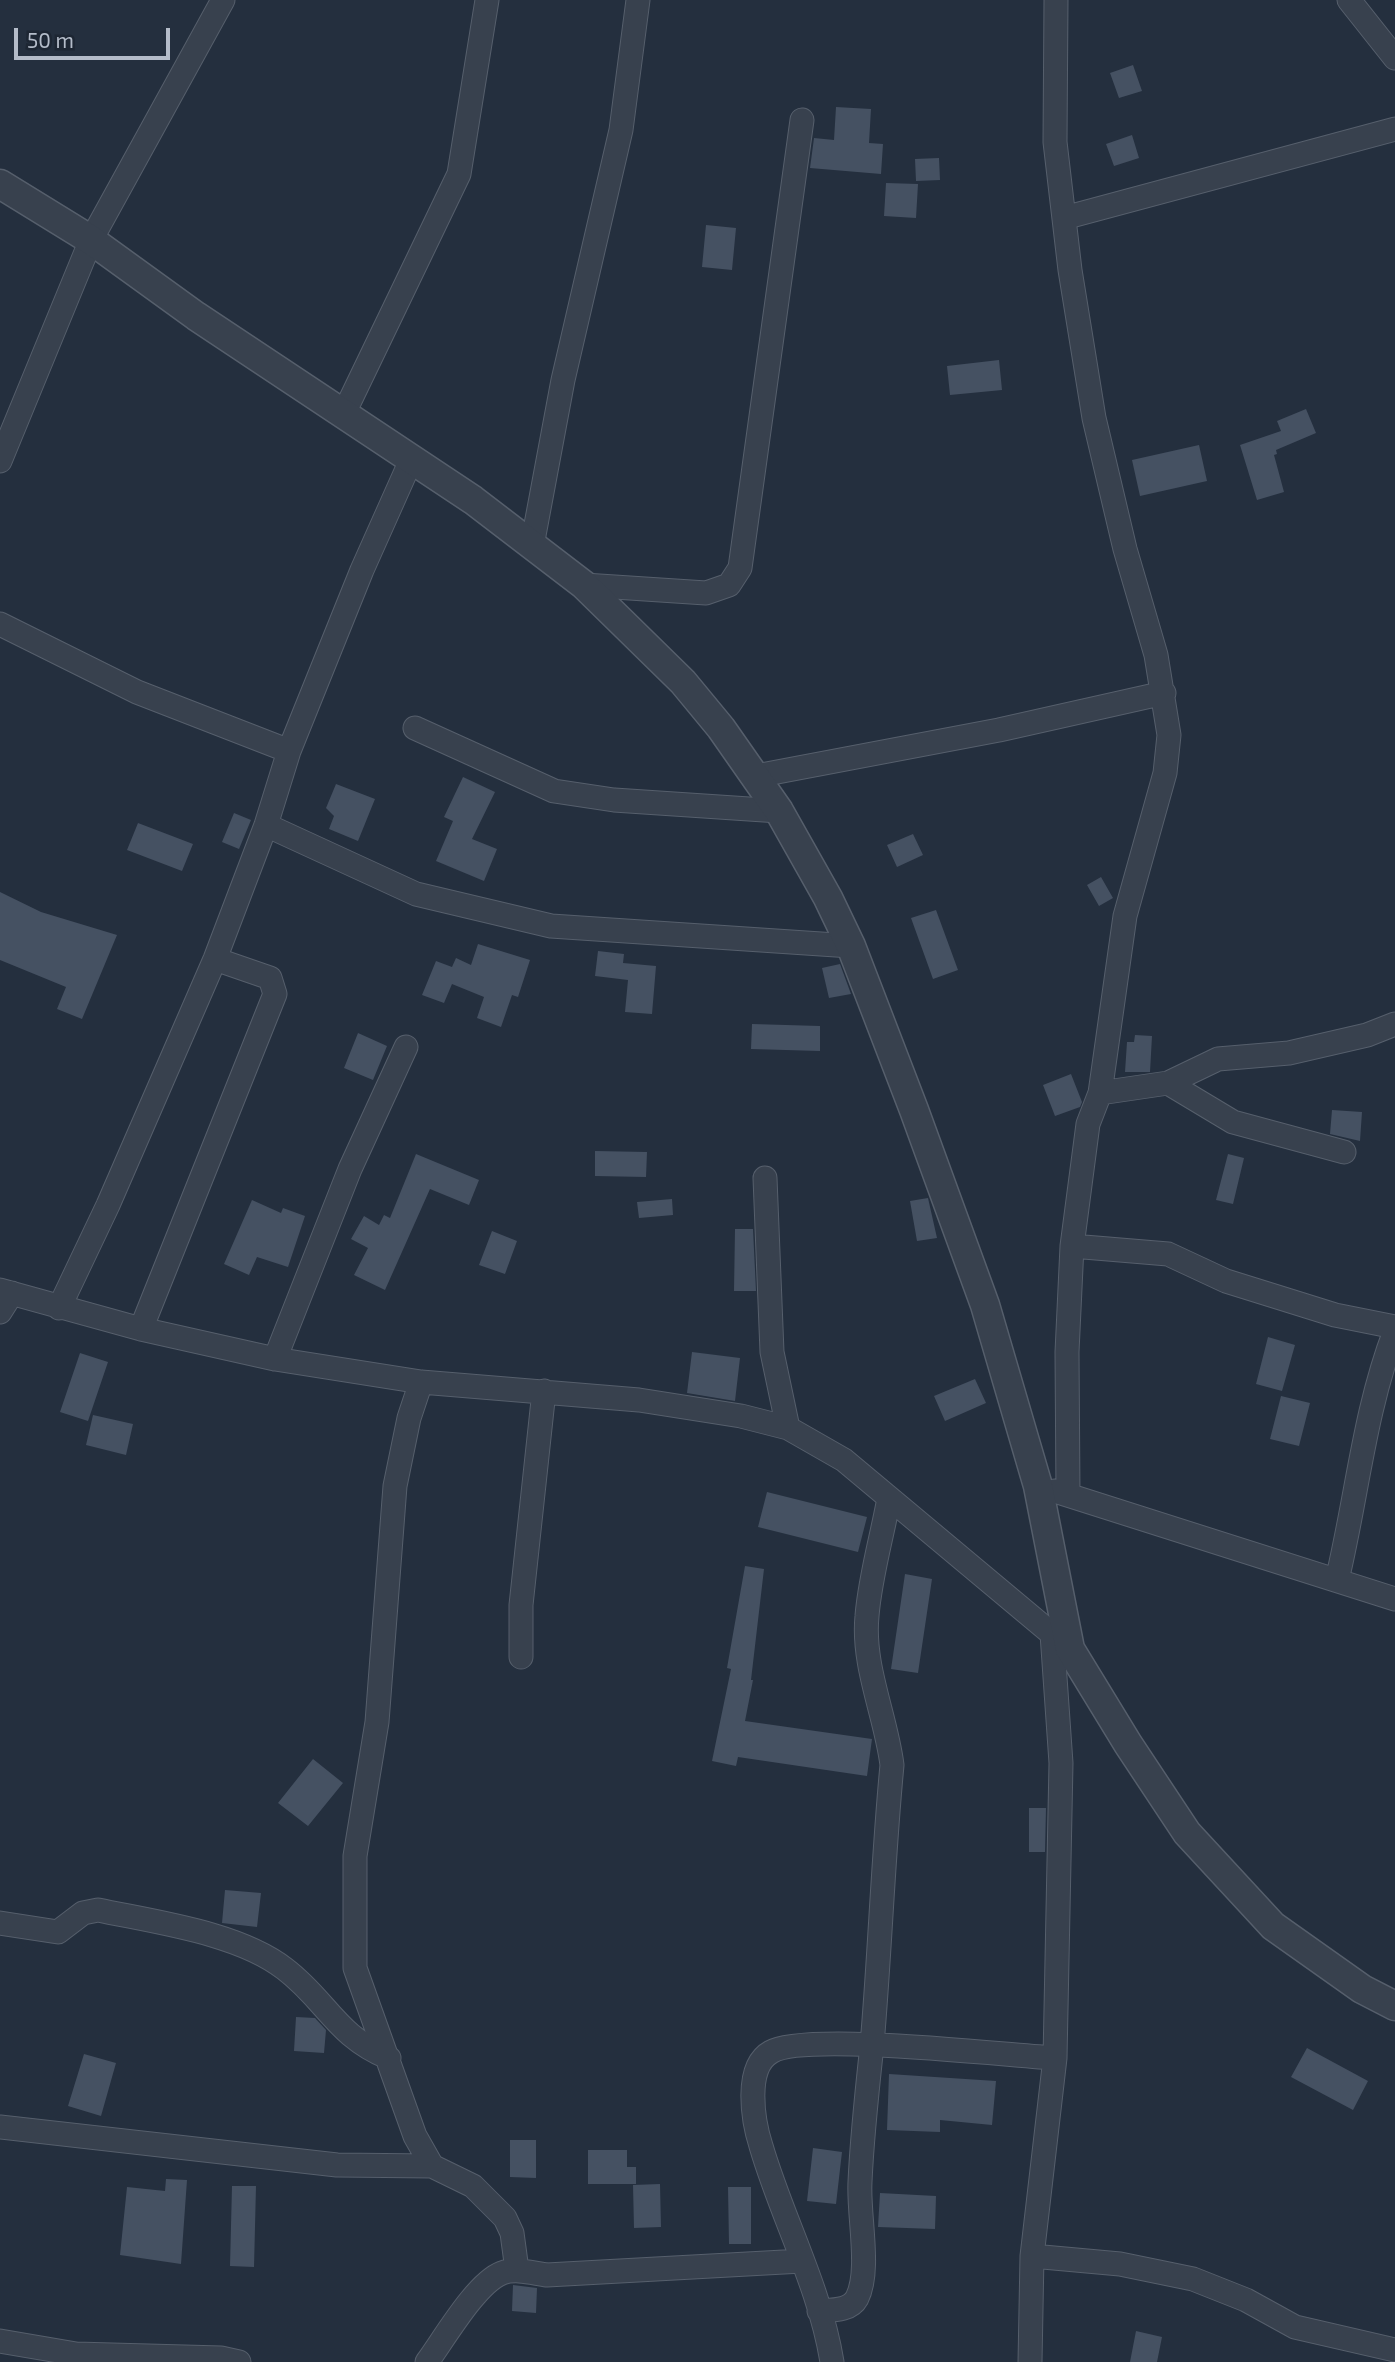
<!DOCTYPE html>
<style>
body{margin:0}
#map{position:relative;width:1395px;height:2362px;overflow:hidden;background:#242f3e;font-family:"Exo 2",sans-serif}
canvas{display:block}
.scale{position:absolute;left:14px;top:28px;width:156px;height:32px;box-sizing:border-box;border:4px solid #b4bcc9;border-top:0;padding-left:9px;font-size:21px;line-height:24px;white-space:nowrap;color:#b4bcc9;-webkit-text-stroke:5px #1d2633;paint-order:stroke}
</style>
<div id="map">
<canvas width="1395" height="2362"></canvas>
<div class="scale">50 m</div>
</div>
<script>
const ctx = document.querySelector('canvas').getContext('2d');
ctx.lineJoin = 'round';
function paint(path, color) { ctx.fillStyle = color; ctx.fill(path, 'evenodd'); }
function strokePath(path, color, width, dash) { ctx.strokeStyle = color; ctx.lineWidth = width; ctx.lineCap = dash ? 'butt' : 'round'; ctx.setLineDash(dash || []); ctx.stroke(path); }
paint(new Path2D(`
 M1133,65L1142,91L1119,98L1110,73Z
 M836,107L871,109L869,143L883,144L881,174L810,168L814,138L834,140Z
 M1132,135L1139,158L1114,166L1106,144Z
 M939,158L940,180L916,181L915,159Z
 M886,183L918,184L916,218L884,216Z
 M706,225L736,228L732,270L702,267Z
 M999,360L1002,390L950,395L947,366Z
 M1306,409L1316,433L1276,450L1277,454L1274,455L1284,492L1257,500L1240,445L1281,431L1277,421Z
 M1199,445L1207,481L1140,496L1132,460Z
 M463,777L495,792L472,839L497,849L484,881L436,861L453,821L444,817Z
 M336,784L375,799L358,841L329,829L334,816L326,808Z
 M234,813L251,820L239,849L222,842Z
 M138,823L193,844L182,871L127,850Z
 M913,834L923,855L897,867L887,845Z
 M1101,877L1113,898L1099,906L1087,885Z
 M0,892L41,912L117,935L82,1019L57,1009L66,987L0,960Z
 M936,910L958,970L933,979L911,918Z
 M478,944L530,960L518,997L512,995L501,1027L477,1018L484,997L452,984L444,1003L422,995L436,961L452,967L456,958L471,965Z
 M598,951L624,954L623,963L656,966L652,1014L625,1012L628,980L595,976Z
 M840,964L851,994L829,998L822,968Z
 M752,1024L820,1026V1051L751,1049Z
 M358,1033L387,1046L373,1080L344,1068Z
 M1135,1035L1152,1036L1150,1072H1125L1127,1042H1134Z
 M1071,1074L1082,1102L1080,1107L1055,1116L1043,1085Z
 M1332,1110L1362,1112L1360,1141L1330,1134Z
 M595,1151L647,1152L646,1177L595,1176Z
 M416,1154L479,1180L469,1205L430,1189L385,1290L354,1275L368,1248L351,1239L364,1216L379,1225L384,1215L390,1218Z
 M1228,1154L1244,1158L1233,1204L1216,1200Z
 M928,1198L937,1238L917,1241L910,1201Z
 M672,1199L673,1215L639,1218L637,1202Z
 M252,1200L281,1213L283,1208L305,1216L288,1267L257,1257L249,1275L224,1264Z
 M735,1229H753L756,1291H734Z
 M492,1231L517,1241L505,1274L479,1265Z
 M1268,1337L1295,1345L1282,1391L1256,1384Z
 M692,1352L740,1358L735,1401L687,1393Z
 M80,1353L108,1362L88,1421L60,1412Z
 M975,1379L986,1403L945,1421L934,1396Z
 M1281,1396L1310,1403L1299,1446L1270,1439Z
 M93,1415L133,1424L126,1455L86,1445Z
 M767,1492L867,1517L858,1552L758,1527Z
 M745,1566L764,1569L751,1680H753L745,1721L872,1739L867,1776L738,1757L736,1766L712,1761L731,1669L727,1668Z
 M905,1574L932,1579L918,1673L891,1669Z
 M313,1759L343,1783L308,1826L278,1803Z
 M1029,1808H1046L1045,1852H1029Z
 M225,1890L261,1893L257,1927L222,1923Z
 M296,2017L315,2018L326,2030L324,2053L294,2051Z
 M1307,2048L1368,2081L1353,2110L1291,2077Z
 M84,2054L116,2063L101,2116L68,2106Z
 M889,2074L996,2081L992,2125L940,2120V2132L887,2130Z
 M510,2140H536V2178L510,2177Z
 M813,2148L842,2152L836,2204L807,2201Z
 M588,2150H627V2167H636V2184H588Z
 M166,2179L187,2180L181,2264L120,2255L127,2187L165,2191Z
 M660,2184L661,2227L634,2228L633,2185Z
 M232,2186H256L254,2267L230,2266Z
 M728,2187H751V2244H729Z
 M880,2193L936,2196L935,2229L878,2227Z
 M513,2285L537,2288L536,2313L512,2311Z
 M1136,2331L1162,2337L1157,2362H1130Z`), '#455162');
const minor = new Path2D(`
 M1056,0L1055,142L1070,270L1094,418L1125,549L1156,655L1169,735L1165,773L1125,916L1100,1093L1088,1124L1072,1246L1067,1352L1068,1495
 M1349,0L1395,58
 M1064,218L1395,129
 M344,413L459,174L487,0
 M0,461L91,240L223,0
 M532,546L563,380L621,130L638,0
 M584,585L706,593L729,585L740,568L802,120
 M0,624L137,692L289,751
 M415,728L554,791L614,800L779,811
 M756,776L999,730L1164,693
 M266,825L416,894L551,926L851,946
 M1168,1083L1233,1122L1344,1152
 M1100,1093L1168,1083L1218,1059L1289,1053L1367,1035L1395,1024
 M765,1178L772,1352L788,1428
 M1072,1246L1168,1254L1226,1281L1335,1315L1395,1327
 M0,1290L141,1329L275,1359L421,1382L639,1400L741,1416L788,1428L844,1460L1070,1649
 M59,1308L108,1205L215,959L266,825L289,751L362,570L412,458
 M0,1312L12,1293
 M141,1329L275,994L270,978L215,959
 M275,1359L350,1169L406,1047
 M421,1382L409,1418L395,1486L377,1722L355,1856V1968L415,2136L432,2166
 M1055,1491L1395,1599
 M1337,1580C1357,1497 1364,1412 1395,1331
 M521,1657V1605L544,1391
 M0,1923L58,1932L83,1913L98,1910C155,1922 239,1933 285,1969C327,2001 336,2036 389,2058
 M0,2127L337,2165L432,2166L473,2186L505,2218L512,2233L517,2270
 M1032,2256L1120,2264L1193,2279L1246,2300L1295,2327L1395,2350
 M819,2311C832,2310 850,2311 857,2298C871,2270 858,2215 860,2182C862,2136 867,2091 872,2045C880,1952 883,1858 892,1765C886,1716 862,1666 867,1616C870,1577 882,1537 889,1498
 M0,2341L76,2354L221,2358L239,2362
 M427,2362C444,2339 476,2283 502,2273C516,2268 532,2273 547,2275L802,2261
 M832,2362C820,2287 782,2218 761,2146C753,2121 744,2067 771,2052C804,2032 1005,2055 1055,2058
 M1030,2362L1032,2256L1055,2058L1061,1763L1052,1634`);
const tertiary = new Path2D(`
 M0,184L91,240L196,316L473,500L584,585L683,682L721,728L779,811L828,898L851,946L914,1110L985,1305L1038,1486L1070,1649L1128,1744L1187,1833L1273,1926L1362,1989L1395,2006`);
strokePath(minor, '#565f6c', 25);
strokePath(tertiary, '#565f6c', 31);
strokePath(minor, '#38414e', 23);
strokePath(tertiary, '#38414e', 28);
</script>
